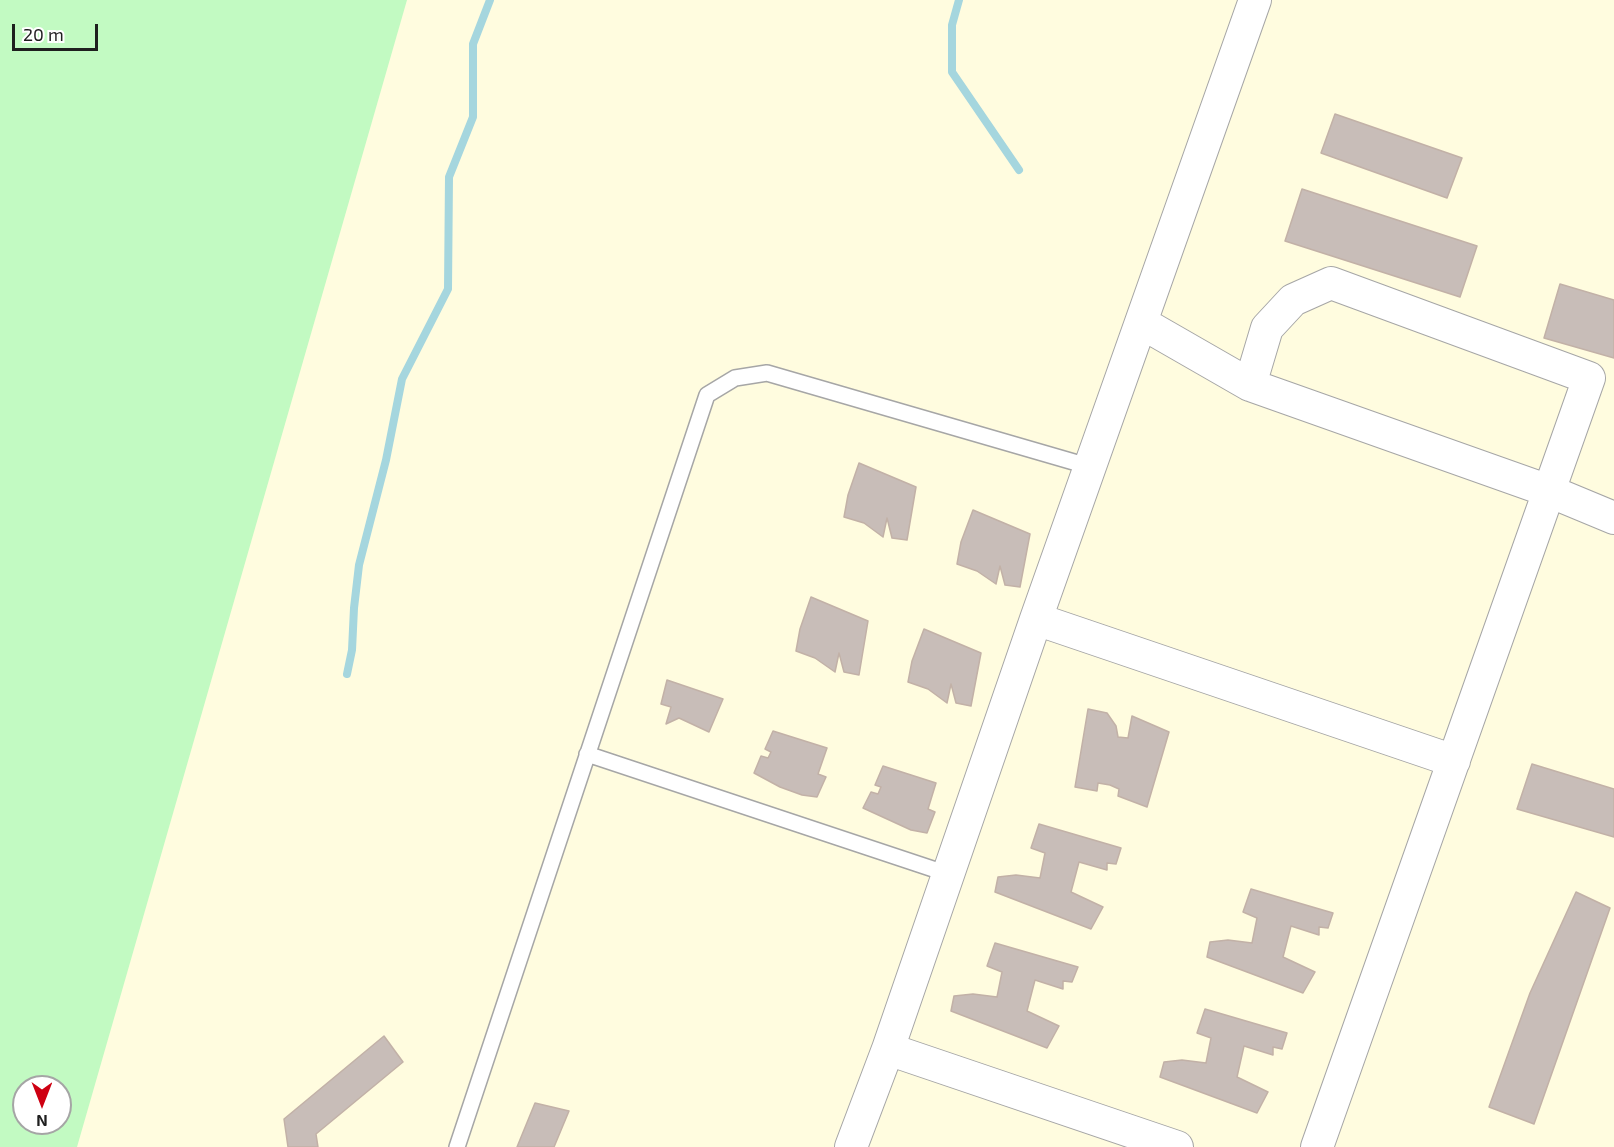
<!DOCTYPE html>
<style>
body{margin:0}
#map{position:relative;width:1614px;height:1147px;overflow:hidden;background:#f0ebe5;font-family:"Exo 2",sans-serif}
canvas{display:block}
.north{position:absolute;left:12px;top:1075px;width:60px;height:60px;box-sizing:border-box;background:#fff;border:2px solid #a5a5a5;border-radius:50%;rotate:180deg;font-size:16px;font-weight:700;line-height:24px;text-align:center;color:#1f1f1f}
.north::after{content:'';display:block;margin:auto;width:21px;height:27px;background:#ce0012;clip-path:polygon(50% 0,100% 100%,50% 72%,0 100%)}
.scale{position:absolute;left:12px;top:24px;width:86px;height:27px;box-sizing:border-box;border:3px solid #1f1f1f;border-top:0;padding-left:8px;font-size:18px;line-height:21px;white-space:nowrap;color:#1f1f1f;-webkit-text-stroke:4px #fff;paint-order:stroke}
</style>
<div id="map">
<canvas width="1614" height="1147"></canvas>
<div class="north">N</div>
<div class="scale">20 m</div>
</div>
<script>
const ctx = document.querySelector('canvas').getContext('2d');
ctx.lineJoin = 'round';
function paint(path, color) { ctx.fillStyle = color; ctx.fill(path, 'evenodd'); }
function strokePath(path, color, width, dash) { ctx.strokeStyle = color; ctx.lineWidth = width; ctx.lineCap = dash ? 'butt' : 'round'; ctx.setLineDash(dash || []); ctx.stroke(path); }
paint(new Path2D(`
 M0,0H1614V1147H0ZM24,1087H60V1123H24Z`), '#fffcdf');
paint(new Path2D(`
 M0,0H407L77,1147H0ZM24,1087H60V1123H24Z`), '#c2fac2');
strokePath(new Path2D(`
 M959,0L952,25V72L1019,170
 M347,674L352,650L354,608L359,565L386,460L402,379L448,289L449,177L473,117V44L490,0`), '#a5d6de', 8);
const building = new Path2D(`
 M1335,114L1462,158L1447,198L1321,153Z
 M1302,189L1477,246L1460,297L1285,241Z
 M1560,284L1614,300V358L1544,338Z
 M859,463L916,487L907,540L892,538L887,518L883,537L864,523L844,517L848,495Z
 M973,510L1030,534L1020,587L1005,585L1000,566L996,584L977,571L957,564L961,542Z
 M811,597L868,621L859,675L844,672L839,653L835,672L815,658L796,651L800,629Z
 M924,629L981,653L971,706L956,703L951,684L947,703L928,689L908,682L912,661Z
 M667,680L723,699L709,732L679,718L666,724L671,707L661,704Z
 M1088,709L1107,713L1116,726L1118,737L1128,738L1132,716L1169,732L1147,807L1118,796L1119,789L1110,785L1098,783L1097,791L1075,787Z
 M773,731L827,748L818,774L826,777L817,797L802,795L780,787L754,773L761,756L768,758L771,752L765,749Z
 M1532,764L1614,789V837L1517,809Z
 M883,766L936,783L928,809L935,812L927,833L911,830L863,808L871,792L878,794L881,787L875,785Z
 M1039,824L1121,848L1116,864L1107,863V870L1079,862L1071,892L1103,907L1091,929L995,892L998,877L1016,875L1040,878L1045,853L1031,848Z
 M1251,889L1333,913L1328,928L1319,927V935L1291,926L1283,957L1315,972L1303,993L1207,957L1210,942L1228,940L1252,943L1257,918L1243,912Z
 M1576,892L1610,908L1534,1124L1489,1107L1530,993Z
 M995,943L1078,967L1072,982L1063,981V989L1035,980L1027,1011L1059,1026L1047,1048L951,1011L954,996L973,994L997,997L1002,972L987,966Z
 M1205,1009L1287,1033L1282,1049L1273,1047V1055L1244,1046L1237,1077L1268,1092L1257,1113L1160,1077L1164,1062L1182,1060L1206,1063L1211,1038L1197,1033Z
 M384,1036L403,1062L316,1134L318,1147H288L284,1119Z
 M535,1103L569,1111L554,1147H517Z`);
paint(building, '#c8bdb8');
strokePath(building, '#c2b1a7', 1.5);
const service = new Path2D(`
 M587,754L948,874
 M457,1147L707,395L735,378L767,373L1091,467`);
const minor = new Path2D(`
 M1142,323L1250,385L1267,328L1293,300L1331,283L1589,378L1317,1147
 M1250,385L1549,491L1614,518
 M1036,619L1454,761
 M888,1049L1177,1147
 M851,1147L888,1049L1036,619L1255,0`);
strokePath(service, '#a6a6a6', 18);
strokePath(minor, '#a6a6a6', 34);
strokePath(service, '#fff', 15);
strokePath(minor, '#fff', 32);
</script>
